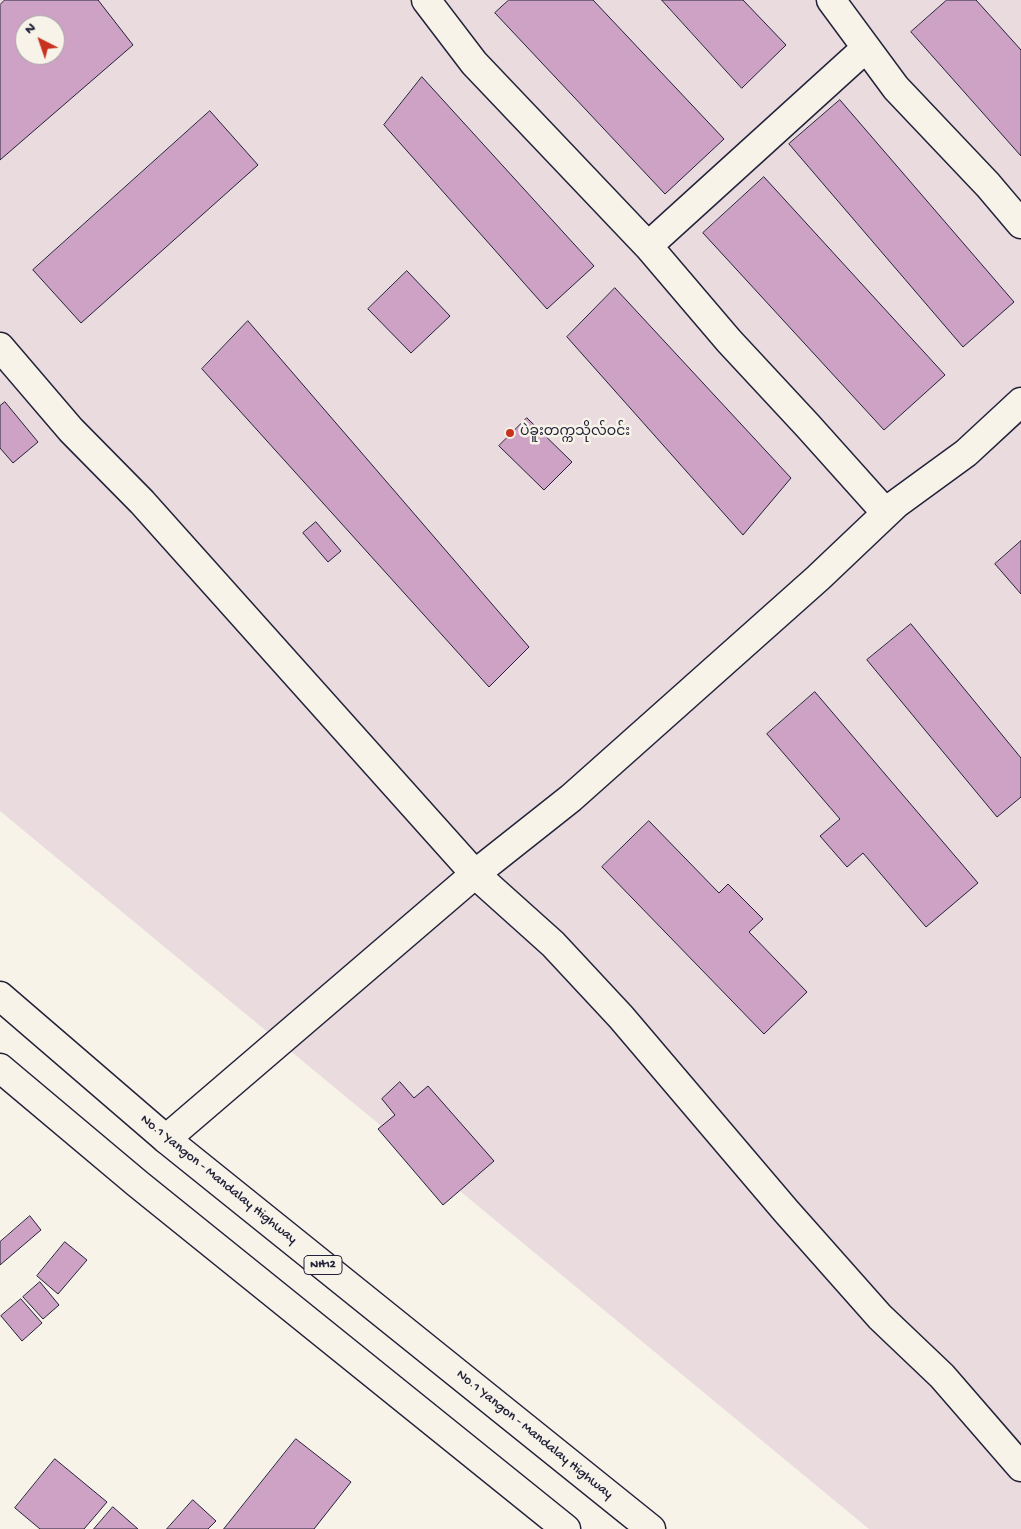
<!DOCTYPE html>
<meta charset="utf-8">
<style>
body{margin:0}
#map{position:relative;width:1021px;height:1529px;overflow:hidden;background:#f7f3e8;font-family:"Gochi Hand",sans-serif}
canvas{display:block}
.north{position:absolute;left:15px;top:15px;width:50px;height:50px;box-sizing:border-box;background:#f7f3e8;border:1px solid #a29fa3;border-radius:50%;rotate:319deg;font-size:14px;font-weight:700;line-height:20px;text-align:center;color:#22223b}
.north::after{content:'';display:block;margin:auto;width:18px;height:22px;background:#c8321e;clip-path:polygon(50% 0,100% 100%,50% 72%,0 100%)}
</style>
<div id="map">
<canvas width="1021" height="1529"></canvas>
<div class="north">N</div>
</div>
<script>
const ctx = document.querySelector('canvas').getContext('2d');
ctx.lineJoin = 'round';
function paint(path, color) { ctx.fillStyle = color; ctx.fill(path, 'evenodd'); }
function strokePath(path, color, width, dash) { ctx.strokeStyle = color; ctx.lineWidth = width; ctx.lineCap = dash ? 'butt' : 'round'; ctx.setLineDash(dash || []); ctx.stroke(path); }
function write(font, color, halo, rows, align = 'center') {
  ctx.font = font + ' "Gochi Hand","Noto Sans Myanmar",sans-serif'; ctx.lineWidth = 5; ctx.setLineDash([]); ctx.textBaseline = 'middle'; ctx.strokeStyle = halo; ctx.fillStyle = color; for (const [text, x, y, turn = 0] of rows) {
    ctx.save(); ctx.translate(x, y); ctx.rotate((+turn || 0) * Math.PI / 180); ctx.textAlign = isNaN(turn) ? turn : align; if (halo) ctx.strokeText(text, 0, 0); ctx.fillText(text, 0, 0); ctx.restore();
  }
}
paint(new Path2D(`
 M0,0H1021V1529H869L0,811ZM25,25H55V55H25Z`), '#eadbde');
const building = new Path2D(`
 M5,0H98L133,45L0,160V5ZM25,25H55V55H25Z
 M509,0H593L724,139L665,194L495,13Z
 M662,0H743L786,45L742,88Z
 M947,0H976L1021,50V156L911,32Z
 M422,77L594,266L547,309L384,125Z
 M840,100L1014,302L963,347L789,144Z
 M210,111L258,165L81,323L33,270Z
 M764,177L945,375L884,430L703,233Z
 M407,271L450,316L411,353L368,309Z
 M615,288L791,478L743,535L567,337Z
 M248,321L529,647L489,687L202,369Z
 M5,402L38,442L13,463L0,448V406Z
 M527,418L572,462L544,490L499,446Z
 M316,522L341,551L328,562L303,533Z
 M1021,541V594L995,564Z
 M911,624L1021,758V797L997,817L867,660Z
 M815,692L978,883L926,927L863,853L847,867L820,836L840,819L767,734Z
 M649,821L719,893L728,884L763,919L749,932L807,992L764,1034L602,867Z
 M400,1082L414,1098L428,1086L494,1161L443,1205L378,1129L395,1115L382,1099Z
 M30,1216L41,1230L0,1265V1242Z
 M65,1242L87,1260L58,1294L37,1276Z
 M40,1282L59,1305L43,1319L23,1297Z
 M21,1299L42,1323L22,1341L1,1316Z
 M296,1439L351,1482L314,1529H224Z
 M55,1459L107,1502L84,1529H40L15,1508Z
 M193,1500L216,1521L208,1529H167Z
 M113,1507L138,1529H94Z`);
paint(building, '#cda2c5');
strokePath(building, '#22223b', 1);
const minor = new Path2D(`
 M426,0L474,63L648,246L729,341L808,426L886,513
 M831,0L896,88L988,185L1021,224
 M648,246L866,48
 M0,347L71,430L142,502L475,874L553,944L621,1017L786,1211L880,1317L942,1376L1021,1467
 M166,1139L475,874L571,798L818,578L896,504L966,453L1021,402`);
const highway = new Path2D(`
 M0,996L166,1139L651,1529
 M0,1068L138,1184L566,1529`);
strokePath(minor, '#22223b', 31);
strokePath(highway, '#22223b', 31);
strokePath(minor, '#f7f3e8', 28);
strokePath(highway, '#f7f3e8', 28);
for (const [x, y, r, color] of [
 [510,433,5,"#c8321e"]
]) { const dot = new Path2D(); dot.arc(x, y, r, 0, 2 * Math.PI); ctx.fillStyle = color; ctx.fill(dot); strokePath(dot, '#f7f3e8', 2); }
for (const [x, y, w] of [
 [323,1265,38]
]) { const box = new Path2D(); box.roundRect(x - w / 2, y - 9.5, w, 19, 4); ctx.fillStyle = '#f7f3e8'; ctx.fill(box); strokePath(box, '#22223b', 1); }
write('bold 12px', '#22223b', null, [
 ["NH12",323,1265]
]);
write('14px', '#22223b', '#f7f3e8', [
 ["ပဲခူးတက္ကသိုလ်ဝင်း",520,433]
], 'left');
write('14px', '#22223b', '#f7f3e8', [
 ["No.1 Yangon - Mandalay Highway",218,1180,39],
 ["No.1 Yangon - Mandalay Highway",534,1435,39]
]);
</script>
